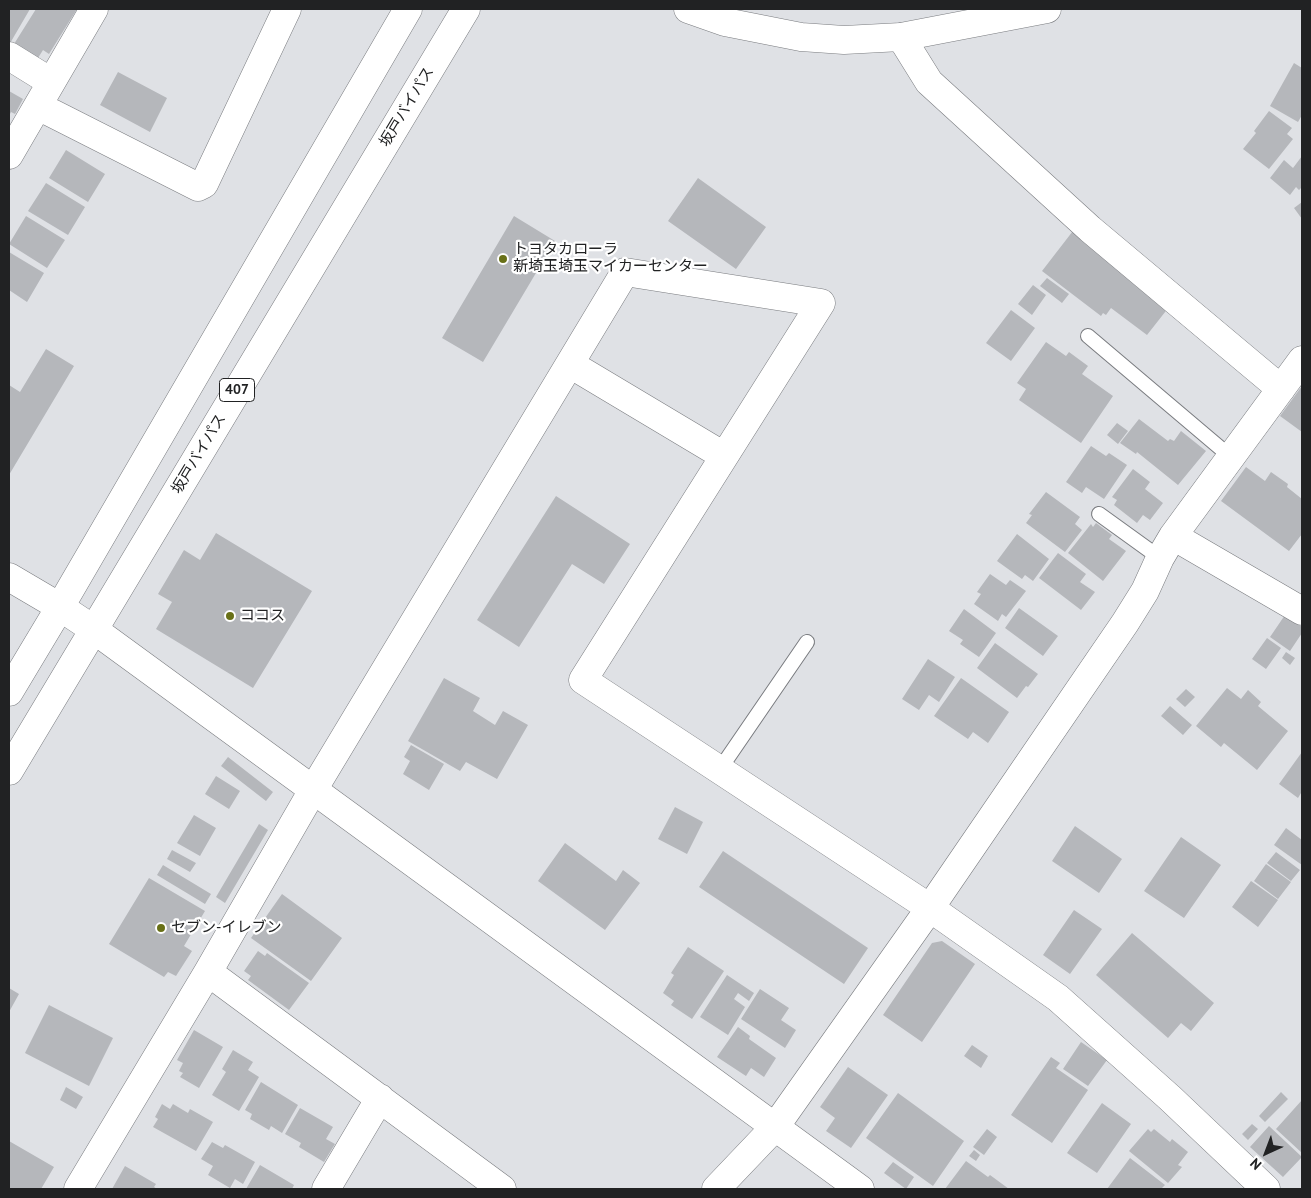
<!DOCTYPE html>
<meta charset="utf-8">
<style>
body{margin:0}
#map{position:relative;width:1311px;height:1198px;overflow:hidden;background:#dfe1e5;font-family:"PT Sans",sans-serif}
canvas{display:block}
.frame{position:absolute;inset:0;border:10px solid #212223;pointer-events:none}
.north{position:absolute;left:1241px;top:1128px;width:50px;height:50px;-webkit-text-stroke:4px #fff;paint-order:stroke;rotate:223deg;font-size:14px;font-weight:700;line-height:20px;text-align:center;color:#212223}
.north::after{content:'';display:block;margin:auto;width:18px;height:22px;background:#212223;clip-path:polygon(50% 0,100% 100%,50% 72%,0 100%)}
</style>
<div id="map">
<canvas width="1311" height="1198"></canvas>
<div class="frame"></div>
<div class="north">N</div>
</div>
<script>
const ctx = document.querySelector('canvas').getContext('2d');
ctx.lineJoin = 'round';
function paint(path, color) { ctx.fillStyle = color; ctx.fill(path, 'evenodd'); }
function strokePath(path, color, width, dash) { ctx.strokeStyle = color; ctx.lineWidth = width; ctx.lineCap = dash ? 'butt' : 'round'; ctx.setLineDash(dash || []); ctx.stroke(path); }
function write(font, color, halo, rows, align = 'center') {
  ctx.font = font + ' "PT Sans","Noto Sans JP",sans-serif'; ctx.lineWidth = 4.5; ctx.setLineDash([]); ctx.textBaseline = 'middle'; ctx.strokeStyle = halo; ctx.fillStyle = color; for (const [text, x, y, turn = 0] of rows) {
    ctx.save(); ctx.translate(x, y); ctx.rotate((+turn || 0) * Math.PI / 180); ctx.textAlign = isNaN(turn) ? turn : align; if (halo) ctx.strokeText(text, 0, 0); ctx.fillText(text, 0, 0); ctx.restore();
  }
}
paint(new Path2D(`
 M9,9H30L9,45Z
 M36,9H77L49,54L43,50L38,58L14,44Z
 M1294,63L1302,68V115L1298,122L1270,106Z
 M118,72L167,98L150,132L100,105Z
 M9,91L23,99L15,114L11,112L9,116Z
 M1269,111L1292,128L1287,134L1293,139L1269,169L1243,149L1256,133L1254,131Z
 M66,150L105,174L88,202L49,178Z
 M1302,156V187L1299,190L1296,187L1290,195L1270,178L1284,160L1293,168Z
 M698,178L766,227L736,269L668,221Z
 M46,183L85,207L68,235L28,211Z
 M1302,202V219L1294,208Z
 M26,216L65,240L47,268L9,244Z
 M514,216L555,241L483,362L442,338Z
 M1076,227L1169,307L1147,335L1111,308L1106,315L1103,313L1101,316L1042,271Z
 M9,252L44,273L27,302L9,290Z
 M1047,278L1069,294L1062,303L1040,286Z
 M1033,285L1046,295L1032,315L1018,304Z
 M1011,310L1035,328L1011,361L986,343Z
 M1046,342L1066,356L1069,352L1088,366L1082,374L1113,396L1081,443L1019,400L1026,389L1017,383Z
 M46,349L74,366L9,475V385L20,392Z
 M1302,386V432L1280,416Z
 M1139,419L1168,441L1170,439L1174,441L1181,431L1206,451L1178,485L1137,452L1136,454L1120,443Z
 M1117,423L1128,431L1118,444L1107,435Z
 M1091,446L1106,456L1109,453L1127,465L1104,499L1086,487L1082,493L1066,482Z
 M1246,467L1265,481L1271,472L1288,484L1287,487L1302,499V534L1289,551L1221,501Z
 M1133,469L1150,482L1145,489L1163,503L1150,520L1143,515L1137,523L1114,505L1117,500L1112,497Z
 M1046,492L1080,517L1075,524L1082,530L1065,552L1026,523L1032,515L1029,514Z
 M556,496L630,544L604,584L572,564L519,647L477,620Z
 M1096,523L1112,535L1109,539L1126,551L1103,581L1068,553L1091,524L1093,527Z
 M216,533L312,591L253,688L156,629L172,602L158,594L184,550L200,560Z
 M1017,534L1049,559L1033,581L1025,575L1022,579L997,561Z
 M1058,553L1086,574L1080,582L1095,592L1081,610L1039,578Z
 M990,574L1006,585L1010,580L1026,591L1006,617L1002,614L998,621L974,604L981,594L977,592Z
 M1019,608L1058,636L1043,656L1005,628Z
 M964,609L996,633L979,657L960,644L963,640L949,631Z
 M1285,615L1302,627V633L1290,651L1270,637Z
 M1267,638L1281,648L1266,669L1252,659Z
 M995,643L1038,674L1028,687L1026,686L1017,698L977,668Z
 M1286,652L1295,658L1290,665L1282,658Z
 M928,659L955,677L939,702L929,695L919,710L902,699Z
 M444,678L480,698L473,711L495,725L503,711L528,725L497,779L466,762L460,771L408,741Z
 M961,678L1009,712L988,743L973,732L968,739L934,716Z
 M1227,688L1241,699L1248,690L1261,702L1258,706L1288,731L1257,770L1224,743L1221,747L1196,726Z
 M1186,689L1195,697L1185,707L1176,699Z
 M1170,706L1192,725L1183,735L1161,716Z
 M411,745L444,764L429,790L403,774L410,761L404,757Z
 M1302,752V794L1301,793L1298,798L1279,784Z
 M228,757L273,792L266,801L221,766Z
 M216,776L240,791L229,809L205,794Z
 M675,807L703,822L687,854L658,839Z
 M194,815L216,828L200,856L177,843Z
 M259,824L268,830L225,903L216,897Z
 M1075,826L1122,859L1099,893L1052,861Z
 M1286,828L1302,840V865L1274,845Z
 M1181,837L1221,865L1184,918L1144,891Z
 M565,843L616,881L623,870L640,883L605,930L538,881Z
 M172,850L196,863L190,872L167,859Z
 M723,851L868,948L844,984L699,887Z
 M1276,852L1300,870L1291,881L1267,863Z
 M1266,864L1291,882L1278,899L1254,881Z
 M163,865L211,894L205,904L157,875Z
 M149,878L205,911L184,946L192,951L176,976L168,972L164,977L109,944Z
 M1251,881L1278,900L1258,927L1232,907Z
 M282,894L342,938L311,981L251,938Z
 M1074,910L1102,929L1070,974L1043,955Z
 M1132,933L1214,1003L1191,1031L1181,1023L1168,1038L1096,975Z
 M942,941L975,964L922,1042L883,1015L932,943Z
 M688,947L724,971L692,1019L671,1005L674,1001L663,993L674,975L671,973Z
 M258,951L265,956L267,953L309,983L289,1010L248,980L251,976L244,971Z
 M727,975L754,993L749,1001L738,993L734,999L745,1007L728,1035L700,1017Z
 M9,988L19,994L9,1012Z
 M760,989L789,1008L781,1020L796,1030L785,1048L741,1019Z
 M49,1005L113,1038L89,1086L25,1053Z
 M738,1027L750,1036L749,1039L776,1058L764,1077L751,1068L746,1076L717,1057Z
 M194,1030L223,1047L199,1088L180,1077L183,1073L179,1071L183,1063L177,1060Z
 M1081,1042L1107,1060L1088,1086L1063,1069Z
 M972,1045L988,1056L981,1068L964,1056Z
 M233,1050L253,1062L248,1070L259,1077L239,1111L212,1095L226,1072L222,1069Z
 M1051,1057L1060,1063L1056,1068L1088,1090L1052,1143L1011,1115Z
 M848,1067L888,1095L851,1148L826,1131L835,1118L820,1107Z
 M261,1082L298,1105L282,1133L271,1126L269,1130L250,1119L252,1114L245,1110Z
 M66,1087L83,1097L76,1109L60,1100Z
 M1281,1092L1288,1099L1265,1122L1259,1116Z
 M898,1093L964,1141L933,1186L866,1138Z
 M1302,1100V1153L1276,1129Z
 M1102,1103L1131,1124L1097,1173L1067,1153Z
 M162,1104L170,1109L173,1104L188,1113L190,1109L213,1122L196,1151L153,1127L158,1119L155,1117Z
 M300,1108L333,1127L326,1139L335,1144L324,1162L299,1147L301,1143L285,1134Z
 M1252,1124L1258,1129L1248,1140L1242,1134Z
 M1269,1126L1302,1157L1283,1177L1250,1147Z
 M987,1129L997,1137L984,1155L973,1147Z
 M1148,1129L1151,1132L1154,1129L1170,1142L1172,1139L1188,1152L1178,1165L1182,1167L1168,1183L1129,1151Z
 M9,1141L54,1167L41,1189H9Z
 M212,1142L223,1148L225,1145L255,1162L243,1184L235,1179L230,1188L208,1175L213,1166L201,1159Z
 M974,1150L980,1155L976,1161L969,1156Z
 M1130,1158L1165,1185L1161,1189H1107Z
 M966,1161L988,1177L990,1175L1009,1189H945Z
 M893,1162L914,1177L906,1189L884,1173Z
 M260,1165L294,1185L292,1189H246Z
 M125,1166L156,1184L154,1187L157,1189H112Z`), '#b5b7bb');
const service = new Path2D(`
 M1088,336L1232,458
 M1099,514L1160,558
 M720,769L807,642`);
const minor = new Path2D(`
 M901,37L929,82L1090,229L1281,389
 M9,56L51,82
 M38,106L198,187L204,184L287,9
 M9,155L94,9
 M570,364L724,456
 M1173,536L1302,611
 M208,972L502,1189
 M78,1189L208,972L313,790L625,272L821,303L583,680L930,908L1058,998L1170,1098L1266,1189
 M326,1189L380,1098
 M716,1189L775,1127L930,908L1125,623L1145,591L1160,558L1173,536L1302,360`);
const tertiary = new Path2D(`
 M688,9L725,22L801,37L844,40L901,37L1047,9
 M9,577L60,607L93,629L860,1189`);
const trunk = new Path2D(`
 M9,692L60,607L408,9
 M9,771L466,9`);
strokePath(service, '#797b7f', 16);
strokePath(minor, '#797b7f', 29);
strokePath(tertiary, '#797b7f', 29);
strokePath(trunk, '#797b7f', 29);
strokePath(service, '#fff', 14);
strokePath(minor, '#fff', 28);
strokePath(tertiary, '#fff', 28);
strokePath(trunk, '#fff', 28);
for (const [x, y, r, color] of [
 [503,259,5,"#687017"],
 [230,616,5,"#687017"],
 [161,928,5,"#687017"]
]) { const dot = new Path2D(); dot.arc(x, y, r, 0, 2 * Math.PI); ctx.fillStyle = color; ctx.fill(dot); strokePath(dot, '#fff', 2); }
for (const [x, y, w] of [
 [237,390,35]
]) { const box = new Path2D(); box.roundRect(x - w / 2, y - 11.5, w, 23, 4); ctx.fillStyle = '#fff'; ctx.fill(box); strokePath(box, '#212223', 1); }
write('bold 14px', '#212223', null, [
 ["407",237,390]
]);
write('15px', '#212223', '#fff', [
 ["坂戸バイパス",407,107,-59],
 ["坂戸バイパス",199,454,-59]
]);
write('15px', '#212223', '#fff', [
 ["トヨタカローラ",513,250],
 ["新埼玉埼玉マイカーセンター",513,267],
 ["ココス",240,616],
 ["セブン-イレブン",171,928]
], 'left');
</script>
